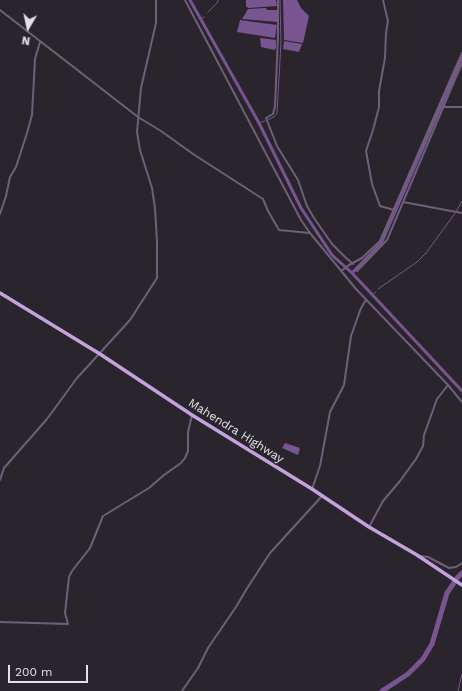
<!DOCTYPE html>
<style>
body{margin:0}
#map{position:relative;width:462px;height:691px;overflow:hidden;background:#2a252d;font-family:"Work Sans",sans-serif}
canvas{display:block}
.north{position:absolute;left:8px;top:8px;width:40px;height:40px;-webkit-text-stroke:3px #2a252d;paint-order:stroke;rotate:189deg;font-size:11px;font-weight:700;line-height:16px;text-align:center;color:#e4e1e6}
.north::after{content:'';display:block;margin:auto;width:14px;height:18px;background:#e4e1e6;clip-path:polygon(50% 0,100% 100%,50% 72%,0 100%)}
.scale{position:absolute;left:8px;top:665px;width:80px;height:18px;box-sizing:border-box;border:2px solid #e4e1e6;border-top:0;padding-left:5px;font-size:12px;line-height:14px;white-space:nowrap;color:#e4e1e6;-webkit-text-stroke:3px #2a252d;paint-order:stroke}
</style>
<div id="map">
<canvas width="462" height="691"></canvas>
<div class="north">N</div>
<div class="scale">200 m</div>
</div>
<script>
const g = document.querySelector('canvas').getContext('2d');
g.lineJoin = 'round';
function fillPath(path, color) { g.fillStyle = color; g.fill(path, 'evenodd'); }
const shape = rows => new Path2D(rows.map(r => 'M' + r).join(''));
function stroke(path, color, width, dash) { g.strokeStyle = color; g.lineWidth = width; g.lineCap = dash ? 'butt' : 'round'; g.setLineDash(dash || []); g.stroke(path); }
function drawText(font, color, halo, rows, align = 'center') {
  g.font = font + ' "Work Sans",sans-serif'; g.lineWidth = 3; g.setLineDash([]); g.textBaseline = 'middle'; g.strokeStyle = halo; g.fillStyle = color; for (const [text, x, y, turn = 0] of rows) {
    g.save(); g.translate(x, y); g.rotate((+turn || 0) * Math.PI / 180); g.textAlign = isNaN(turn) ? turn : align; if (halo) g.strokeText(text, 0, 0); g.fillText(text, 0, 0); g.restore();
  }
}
fillPath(shape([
 [246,0,276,0,277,6,248,8,246,6],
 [283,0,297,0,301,8,309,16,303,43,284,40],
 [266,8,267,10,277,10,277,22,242,19,248,9],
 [240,20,277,25,275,38,237,32],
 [260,38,276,40,276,48,274,50,261,47],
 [284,41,302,44,299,52,283,49],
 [285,443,300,448,298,455,282,448]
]), '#785591');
stroke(shape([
 [208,12,218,2,218,0],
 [200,19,204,17],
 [268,120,275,116,277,113,281,42,280,0],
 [259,123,265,121],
 [378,289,417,262,426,253,456,212,462,201],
 [372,295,376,292],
 [458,691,462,674]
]), '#785591', 1);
stroke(shape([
 [190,0,259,123,301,208,332,255,352,273,462,391],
 [352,273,381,243,384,237,462,58]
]), '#785591', 3);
stroke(shape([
 [382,691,408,674,423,659,432,644,447,593,458,577,462,573]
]), '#785591', 5);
stroke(shape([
 [185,0,301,220,310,233,356,289,448,385,462,402],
 [278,0,278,36,275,106,273,114,266,118,277,146,298,180,307,206,314,218,332,244,345,257,353,264],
 [383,0,388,21,386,33,385,58,379,91,379,107,373,130,366,151,372,184,380,206,394,210],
 [0,10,138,117,161,131,193,154,263,199,268,211,279,230,310,233],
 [443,107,462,107],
 [403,202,462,213],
 [0,214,6,196,10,177,16,167,27,133,32,115,35,59,40,42],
 [341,271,349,265,362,258,380,241,462,53],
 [357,271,387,240,462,63],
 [0,480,4,468,47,419,77,378,130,320,157,278,157,242,155,208,152,188,140,150,137,132,141,88,156,23,156,0],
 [312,489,320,466,330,412,344,385,351,336,361,308,366,300],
 [369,527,383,501,400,481,416,459,423,446,424,435,437,399,448,385],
 [420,556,428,557,449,568,456,567,462,563],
 [0,622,68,624,65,613,69,577,72,571,90,548,103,516,149,488,164,475,181,463,185,458,188,451,188,432,192,415],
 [182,691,198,668,208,648,236,607,246,590,270,553,322,496]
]), '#6e5f7a', 2);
stroke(shape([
 [0,293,100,354,192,415,312,489,369,527,417,555,462,585]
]), '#c4a2de', 3.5);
drawText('12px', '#e4e1e6', '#2a252d', [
 ["Mahendra Highway",236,431,32]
]);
</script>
